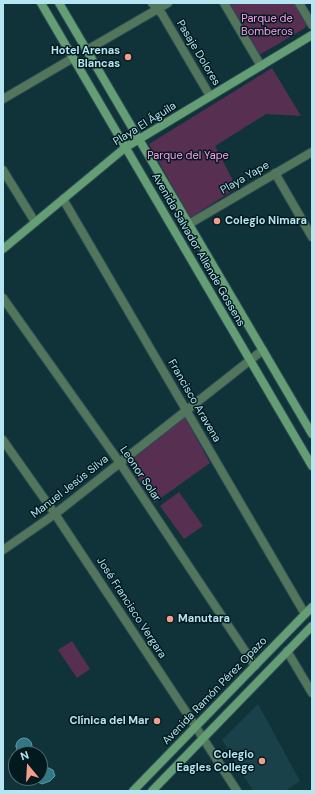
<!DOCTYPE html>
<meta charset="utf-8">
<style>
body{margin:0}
#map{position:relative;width:315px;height:794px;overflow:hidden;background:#10333a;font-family:"DM Sans",sans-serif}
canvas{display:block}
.frame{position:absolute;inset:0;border:4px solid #b5e5f0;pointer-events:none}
.north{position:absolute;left:8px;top:746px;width:40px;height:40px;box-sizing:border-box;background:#02191e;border:1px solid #4a6b72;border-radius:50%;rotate:342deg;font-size:11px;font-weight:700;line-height:16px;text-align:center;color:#b5e5f0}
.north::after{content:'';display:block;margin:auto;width:14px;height:18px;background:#f49d8b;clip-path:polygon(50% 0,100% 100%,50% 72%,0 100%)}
</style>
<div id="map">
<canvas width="315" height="794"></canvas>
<div class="frame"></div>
<div class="north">N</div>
</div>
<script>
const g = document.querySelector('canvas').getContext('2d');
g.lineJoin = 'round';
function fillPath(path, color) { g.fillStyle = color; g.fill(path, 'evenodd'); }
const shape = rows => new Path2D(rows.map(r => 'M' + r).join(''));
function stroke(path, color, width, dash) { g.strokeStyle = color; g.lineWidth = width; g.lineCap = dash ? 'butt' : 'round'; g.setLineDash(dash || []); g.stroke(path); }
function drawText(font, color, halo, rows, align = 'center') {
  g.font = font + ' "DM Sans",sans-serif'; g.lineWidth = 3; g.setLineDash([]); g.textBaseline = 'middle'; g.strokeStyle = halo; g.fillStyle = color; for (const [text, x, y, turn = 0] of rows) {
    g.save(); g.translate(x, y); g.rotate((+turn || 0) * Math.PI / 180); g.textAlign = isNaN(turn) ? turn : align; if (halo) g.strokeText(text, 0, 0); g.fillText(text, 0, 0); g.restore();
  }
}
fillPath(shape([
 [258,704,300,781,285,791,253,791,222,740]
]), '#194149');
fillPath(shape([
 [229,3,295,3,307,24,305,28,261,54,257,53],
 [272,68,301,116,266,114,215,146,237,188,190,218,149,144],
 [185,417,210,463,154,503,128,463],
 [179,492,203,526,184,539,160,506],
 [72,641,90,669,77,678,58,650]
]), '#572f51');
const water = shape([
 '16 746a8 8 0 1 1 16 0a8 8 0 1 1-16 0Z',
 [35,753,41,754,42,758,42,765,53,770,55,776,50,781,42,784,36,781,35,778,40,778,40,754,31,754,35,753]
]);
fillPath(water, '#317886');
stroke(water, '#5999a6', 1);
const street = shape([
 [152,3,162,14,210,96],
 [224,3,261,66],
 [299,3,312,25],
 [87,50,168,3],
 [3,99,73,58],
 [3,170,35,222],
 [275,173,312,237],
 [63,199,305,614],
 [189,224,312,152],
 [3,298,120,463,255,666],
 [3,440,55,514,190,718,237,791],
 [3,550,55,514,263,350],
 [287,651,312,693]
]);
const secondary = shape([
 [41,3,312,466],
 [59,3,312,434],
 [3,249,126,147,312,35],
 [133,791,312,607],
 [152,791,312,626]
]);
stroke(street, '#2a4f57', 10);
stroke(secondary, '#2a4f57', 10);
stroke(street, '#52755c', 8);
stroke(secondary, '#659d75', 8);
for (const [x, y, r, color] of [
 [128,57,4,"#f49d8b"],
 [217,221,4,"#f49d8b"],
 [170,619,4,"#f49d8b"],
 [157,721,4,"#f49d8b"],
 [262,761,4,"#f49d8b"]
]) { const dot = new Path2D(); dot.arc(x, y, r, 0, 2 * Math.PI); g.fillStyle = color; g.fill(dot); stroke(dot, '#02191e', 1.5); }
drawText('11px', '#ff9eef', '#02191e', [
 ["Parque de",267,19],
 ["Bomberos",267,32],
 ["Parque del Yape",188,156]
]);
drawText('bold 11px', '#b5e5f0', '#02191e', [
 ["Hotel Arenas",120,51],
 ["Blancas",120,64],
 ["Colegio Nimara",225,221,"left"],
 ["Manutara",178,619,"left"],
 ["Clínica del Mar",149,721],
 ["Colegio",254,755],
 ["Eagles College",254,768]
], 'right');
drawText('11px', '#b5e5f0', '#02191e', [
 ["Pasaje Dolores",198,53,59],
 ["Playa El Águila",145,124,-32],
 ["Playa Yape",245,178,-30],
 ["Avenida Salvador Allende Gossens",198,250,60],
 ["Francisco Aravena",194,401,60],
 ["Leonor Solar",140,474,56],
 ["Manuel Jesús Silva",70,487,-38],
 ["José Francisco Vergara",131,608,57],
 ["Avenida Ramón Pérez Opazo",215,691,-46]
]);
</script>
